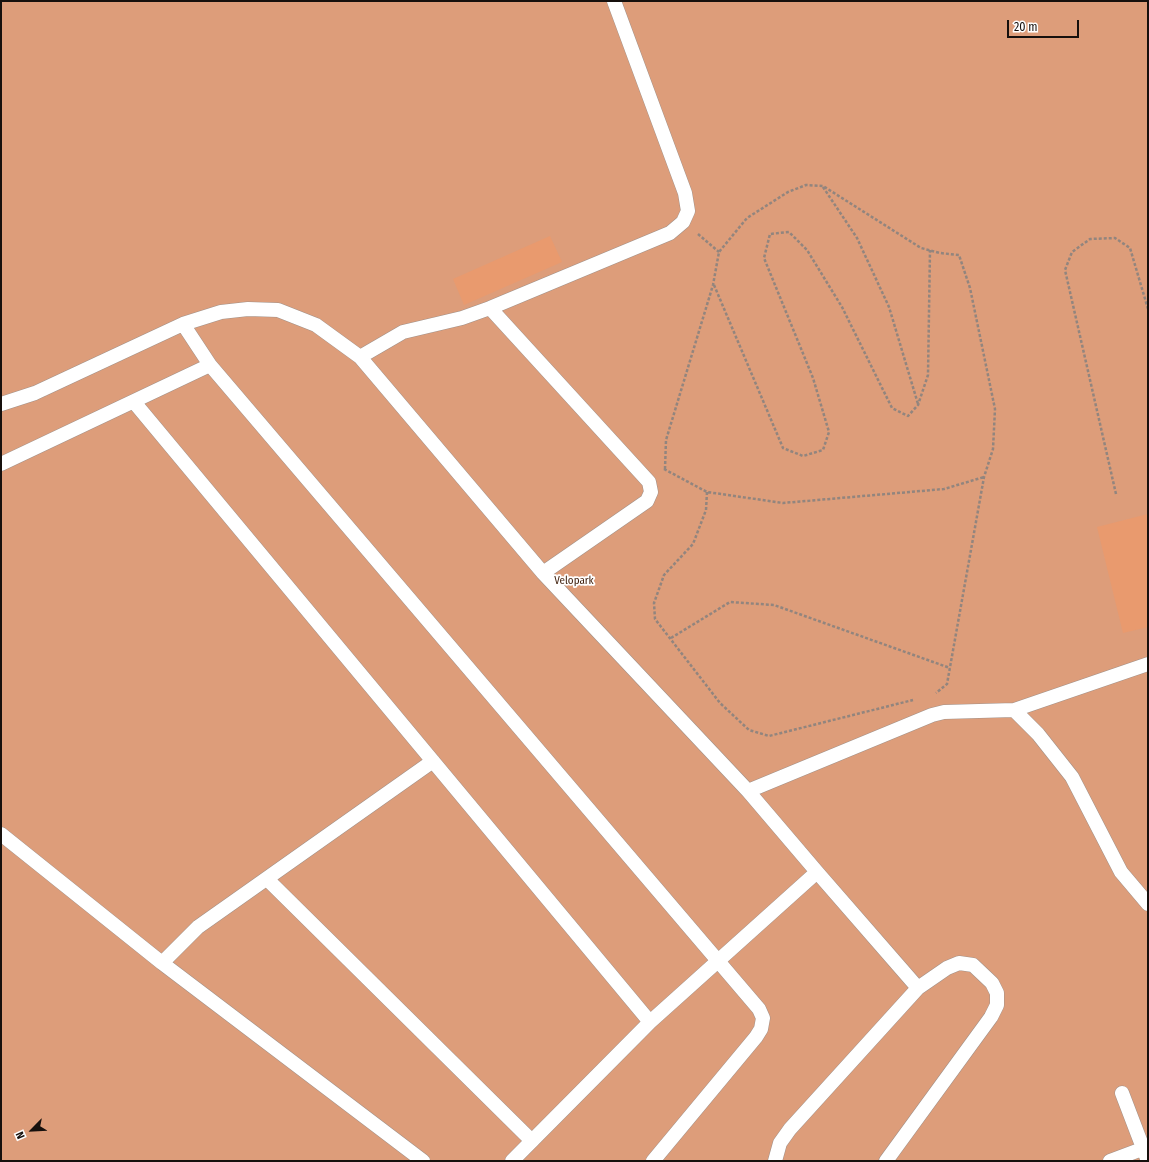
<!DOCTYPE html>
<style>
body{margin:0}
#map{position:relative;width:1149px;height:1162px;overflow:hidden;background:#eedcd2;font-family:"Fira Sans Condensed",sans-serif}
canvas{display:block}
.frame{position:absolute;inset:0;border:2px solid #16100d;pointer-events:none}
.north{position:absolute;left:12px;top:1110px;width:40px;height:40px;-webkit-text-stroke:3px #fff;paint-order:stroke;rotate:246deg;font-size:11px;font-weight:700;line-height:16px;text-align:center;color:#16100d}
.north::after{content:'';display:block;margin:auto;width:14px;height:18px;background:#16100d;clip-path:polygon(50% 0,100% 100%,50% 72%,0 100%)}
.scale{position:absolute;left:1007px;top:20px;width:72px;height:18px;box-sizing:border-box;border:2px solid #16100d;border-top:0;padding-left:5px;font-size:12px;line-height:14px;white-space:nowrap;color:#16100d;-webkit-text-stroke:3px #fff;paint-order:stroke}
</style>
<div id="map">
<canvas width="1149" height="1162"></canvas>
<div class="frame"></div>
<div class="north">N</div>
<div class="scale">20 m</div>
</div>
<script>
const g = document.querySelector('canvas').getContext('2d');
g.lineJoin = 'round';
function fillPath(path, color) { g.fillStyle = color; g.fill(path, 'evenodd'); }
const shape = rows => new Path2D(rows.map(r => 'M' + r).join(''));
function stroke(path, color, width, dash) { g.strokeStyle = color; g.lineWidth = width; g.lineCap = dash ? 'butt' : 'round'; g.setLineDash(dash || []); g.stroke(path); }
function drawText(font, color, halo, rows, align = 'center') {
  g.font = font + ' "Fira Sans Condensed",sans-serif'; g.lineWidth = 3.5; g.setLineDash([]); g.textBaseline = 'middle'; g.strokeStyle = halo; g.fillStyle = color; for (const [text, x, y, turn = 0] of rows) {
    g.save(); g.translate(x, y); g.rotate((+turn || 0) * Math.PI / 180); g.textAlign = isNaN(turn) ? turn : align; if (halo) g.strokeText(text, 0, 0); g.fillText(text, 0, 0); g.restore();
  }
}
fillPath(shape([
 [1,1,1148,1,1148,1161,1,1161]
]), '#dd9d7a');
fillPath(shape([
 [550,236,562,262,464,305,453,279],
 [1148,514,1148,627,1123,633,1097,527]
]), '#e99a6e');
const lane = shape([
 [490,308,649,482,651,492,647,501,543,573],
 [183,324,210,365,759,1009,763,1018,761,1029,756,1037,653,1161],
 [360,357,403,332,462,318,490,308,670,233,683,222,688,211,685,193,614,1],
 [134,402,650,1022],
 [1,404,35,393,183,324,221,312,248,309,278,310,316,325,360,357,543,573,748,791,817,872,918,988],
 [1,464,210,365],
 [1014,710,1038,734,1072,777,1121,872,1148,904],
 [748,791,932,715,944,712,1014,710,1148,664],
 [1,834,162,963,423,1161],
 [267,879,532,1141],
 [162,963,198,927,433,761],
 [1122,1093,1148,1161],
 [512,1161,650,1022,817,872],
 [775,1161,780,1143,790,1129,918,988,947,968,959,963,973,965,992,983,997,993,997,1005,991,1017,886,1161],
 [1110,1161,1142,1149]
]);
stroke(lane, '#a29188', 15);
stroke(shape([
 [823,187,857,238,889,307,918,404],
 [698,234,719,252],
 [714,285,783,448,803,456,823,450,829,432,813,378,764,258,770,234,789,232,807,250,842,307,892,408,908,416,918,405,928,375,930,250],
 [664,469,707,492,783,503,944,489,984,477],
 [665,469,666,440,713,285,719,252,747,218,788,192,806,185,823,186,921,248,940,253,959,255,970,288,995,409,993,449,984,477,947,684,936,693],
 [707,492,706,510,693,544,664,575,654,603,655,619,720,703,749,730,769,736,913,700],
 [1116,494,1065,270,1072,252,1090,239,1115,238,1130,248,1148,309],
 [671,638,730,602,774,605,950,668]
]), '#92857e', 2.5, [3, 2]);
stroke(lane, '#fff', 14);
drawText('11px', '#422310', '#fff', [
 ["Velopark",574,581]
]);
</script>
